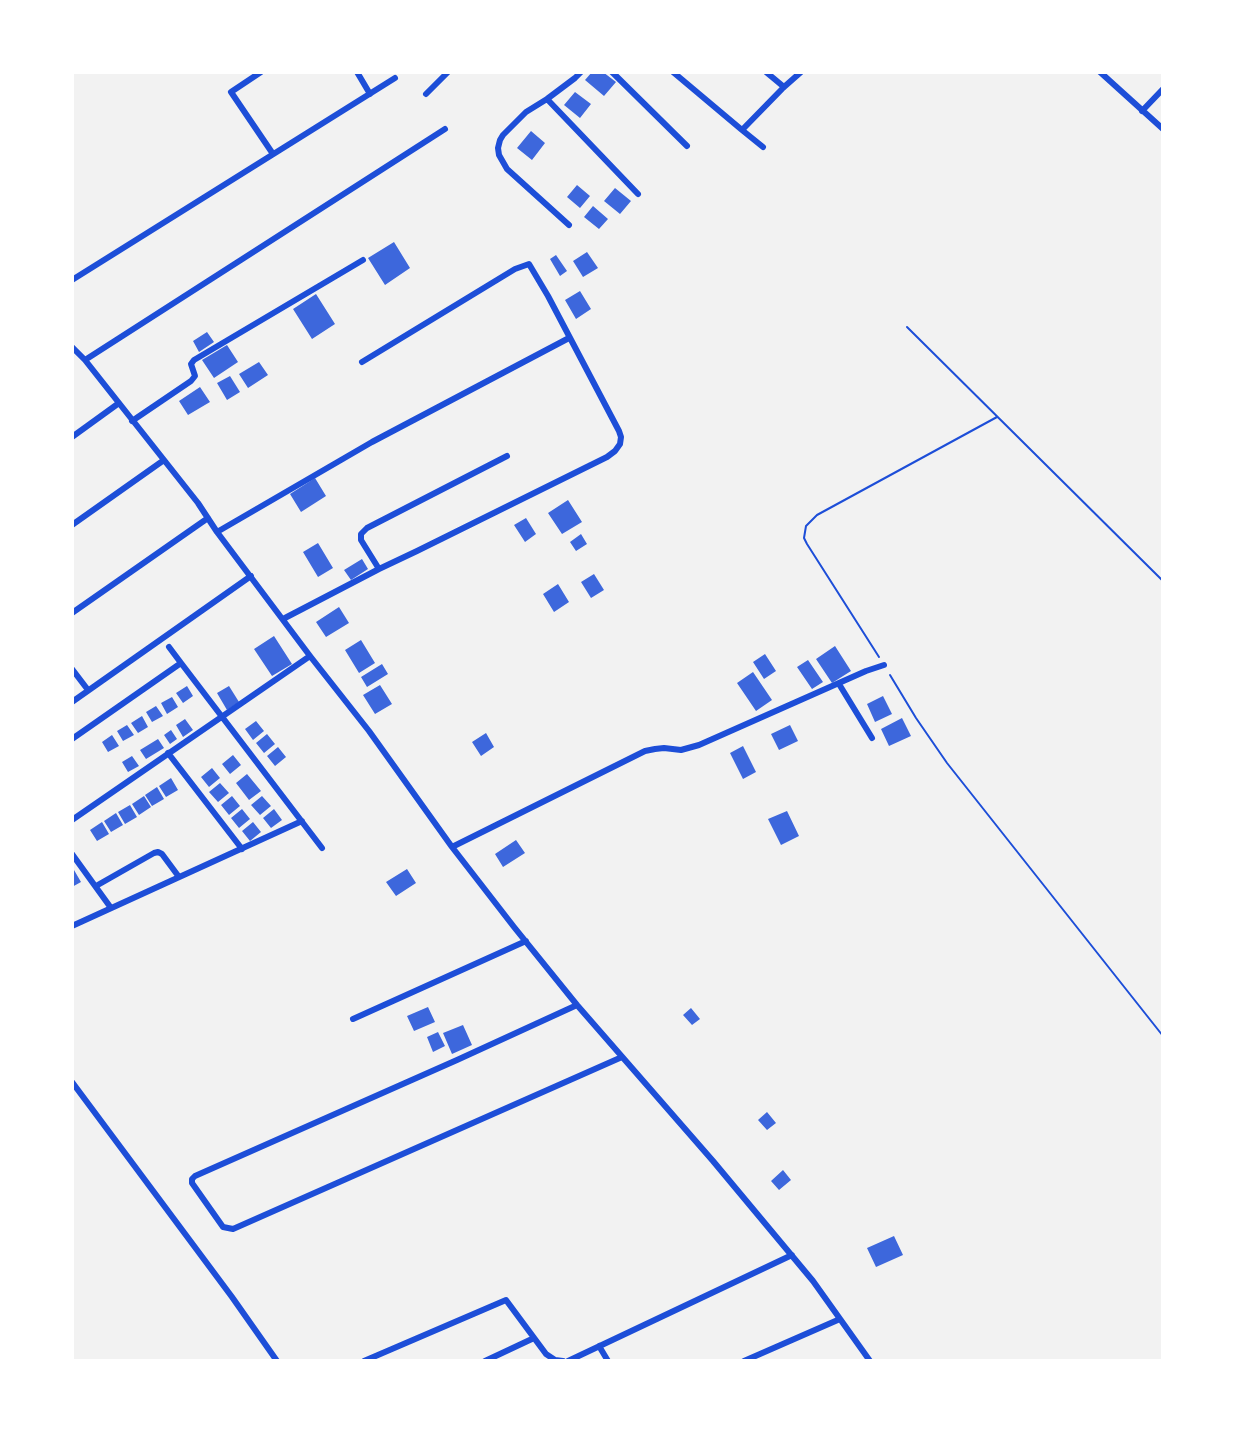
<!DOCTYPE html>
<style>
body{margin:0}
#map{position:relative;width:1235px;height:1433px;overflow:hidden;background:#f2f2f2;font-family:Barlow,sans-serif}
canvas{display:block}
.frame{position:absolute;inset:0;border:74px solid #fff;pointer-events:none}
</style>
<div id="map">
<canvas width="1235" height="1433"></canvas>
<div class="frame"></div>
</div>
<script>
const g = document.querySelector('canvas').getContext('2d');
g.lineJoin = 'round';
function fillPath(path, color) { g.fillStyle = color; g.fill(path, 'evenodd'); }
const shape = rows => new Path2D(rows.map(r => 'M' + r).join(''));
function stroke(path, color, width, dash) { g.strokeStyle = color; g.lineWidth = width; g.lineCap = dash ? 'butt' : 'round'; g.setLineDash(dash || []); g.stroke(path); }
fillPath(shape([
 [592,72,603,72,616,82,604,96,585,80],
 [575,92,591,104,580,118,564,105],
 [531,131,545,143,532,160,517,148],
 [577,185,590,196,580,208,567,197],
 [615,188,631,201,620,214,604,201],
 [593,206,608,219,599,229,584,217],
 [394,242,410,268,385,285,368,258],
 [587,252,598,268,583,277,573,261],
 [556,255,567,271,560,276,550,259],
 [580,291,591,309,576,319,565,300],
 [316,294,335,324,312,339,293,309],
 [207,332,214,342,199,352,193,341],
 [227,345,238,362,214,378,202,360],
 [259,362,268,375,248,388,239,374],
 [230,376,240,392,227,400,217,383],
 [200,387,210,402,188,415,179,401],
 [315,478,326,496,301,512,290,494],
 [568,500,582,522,562,534,548,513],
 [526,518,536,534,525,542,514,525],
 [581,534,587,544,576,551,570,542],
 [318,543,333,568,318,577,303,552],
 [362,559,368,569,351,580,344,570],
 [594,574,604,590,591,598,581,582],
 [558,584,569,602,554,612,543,594],
 [339,607,349,623,326,637,316,622],
 [274,636,292,664,272,676,254,649],
 [361,640,375,663,359,673,345,650],
 [835,646,851,671,832,683,816,659],
 [765,654,776,671,764,679,753,662],
 [808,660,823,682,812,689,797,667],
 [382,664,388,674,367,687,361,677],
 [753,672,772,700,756,711,737,683],
 [380,685,392,704,375,714,363,695],
 [187,686,193,696,183,703,176,693],
 [229,686,239,702,227,710,217,693],
 [883,696,892,714,875,722,867,704],
 [172,697,178,707,167,714,161,703],
 [156,706,163,716,152,722,146,712],
 [142,716,148,727,138,733,131,723],
 [902,718,911,736,889,746,881,729],
 [185,719,193,730,183,737,176,725],
 [256,721,264,731,253,740,245,729],
 [127,725,134,735,123,741,117,731],
 [790,725,798,741,779,750,771,734],
 [171,730,177,739,170,744,164,735],
 [486,733,494,747,481,756,472,742],
 [267,734,275,744,264,753,256,743],
 [112,735,119,746,108,752,102,742],
 [158,739,164,748,146,759,140,750],
 [743,746,756,772,743,779,730,753],
 [278,747,286,757,275,766,267,756],
 [233,755,241,765,230,774,222,764],
 [132,756,139,766,128,772,122,762],
 [212,768,220,778,209,787,201,777],
 [247,774,261,791,249,800,236,783],
 [171,778,178,790,166,797,159,786],
 [220,783,229,793,218,802,209,792],
 [157,787,164,799,152,806,145,795],
 [144,796,151,807,139,815,132,804],
 [232,796,240,806,229,815,221,805],
 [262,796,271,806,260,815,251,805],
 [130,805,137,817,125,824,118,812],
 [242,809,250,819,239,828,231,818],
 [274,809,282,820,271,828,263,818],
 [787,811,799,836,781,845,768,819],
 [116,813,123,825,111,832,104,821],
 [102,822,109,834,97,841,90,830],
 [253,822,261,832,250,841,242,831],
 [516,840,525,853,503,867,495,854],
 [407,869,416,883,396,896,386,882],
 [74,870,81,882,72,887,72,871],
 [428,1007,435,1022,414,1031,407,1016],
 [691,1008,700,1019,692,1025,683,1015],
 [463,1025,472,1045,452,1054,443,1033],
 [438,1032,445,1046,433,1052,427,1037],
 [767,1112,776,1123,767,1130,758,1120],
 [783,1170,791,1180,779,1190,771,1181],
 [894,1236,903,1255,876,1267,867,1248]
]), '#3d67dc');
stroke(shape([
 [907,327,1163,581],
 [879,657,807,544,804,538,806,526,817,515,997,417],
 [890,675,916,718,947,763,1163,1036]
]), '#1d4ed8', 2);
stroke(shape([
 [261,72,231,92,273,154],
 [357,72,370,94],
 [612,72,687,146],
 [673,72,742,130,784,87,801,72],
 [766,72,784,87],
 [1100,72,1163,129],
 [426,94,448,72],
 [547,99,638,194],
 [1142,111,1163,89],
 [742,130,763,147],
 [569,225,507,169,499,155,498,148,500,140,503,135,526,112,547,99,575,78,581,72],
 [72,280,395,78],
 [72,347,85,360,198,503,217,532,310,656,369,731,452,847,514,927,577,1005,713,1161,813,1281,870,1361],
 [85,360,445,129],
 [132,421,191,381,195,376,191,364,194,360,363,260],
 [72,437,119,403],
 [72,525,164,460],
 [217,532,372,442,569,338],
 [379,569,361,540,361,534,367,528,507,456],
 [72,613,208,518],
 [283,619,379,569,417,551,607,457,615,451,620,444,621,437,619,431,548,296,529,264,515,269,362,362],
 [169,647,181,663],
 [72,669,88,690],
 [839,684,872,738],
 [72,702,251,576],
 [72,739,181,663,322,848],
 [168,753,242,849],
 [72,820,310,656],
 [452,847,645,751,655,749,664,748,681,750,699,745,866,671,884,665],
 [72,854,111,908],
 [96,886,154,853,158,852,162,854,179,877],
 [72,926,302,821],
 [577,1005,457,1060,195,1176,192,1179,192,1183,223,1227,233,1229,622,1057],
 [353,1019,526,941],
 [72,1082,232,1297,277,1361],
 [599,1346,608,1361],
 [364,1361,506,1300,546,1354,555,1360,563,1361],
 [485,1361,534,1338],
 [568,1361,792,1255],
 [744,1361,840,1319]
]), '#1d4ed8', 6);
</script>
